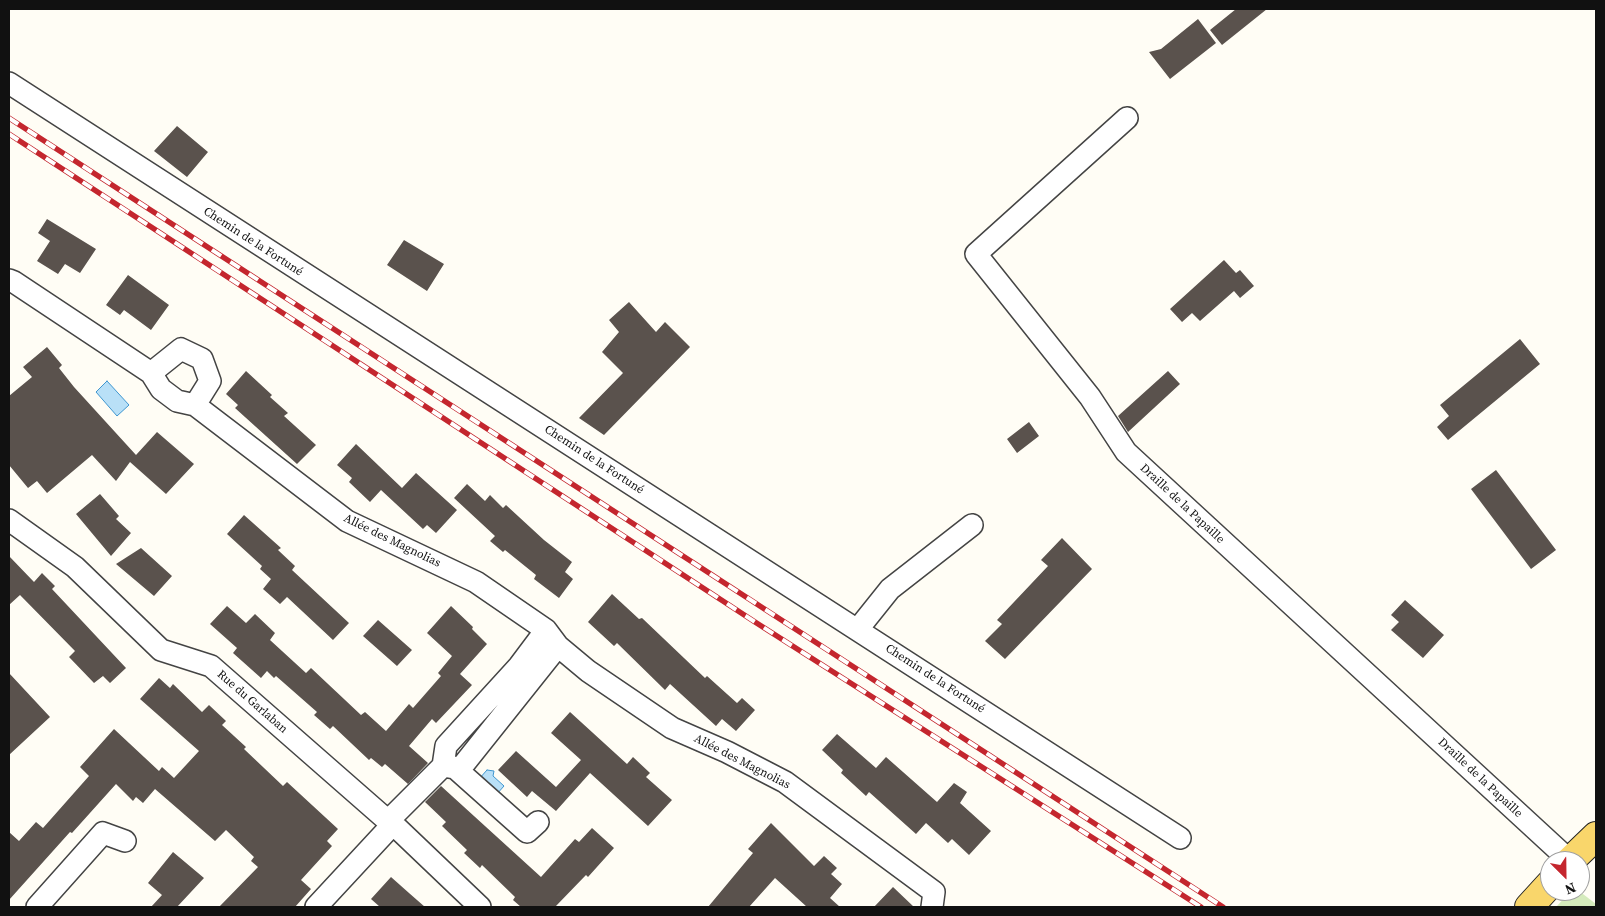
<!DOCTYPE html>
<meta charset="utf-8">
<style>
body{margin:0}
#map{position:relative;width:1605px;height:916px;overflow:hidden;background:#fffdf5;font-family:"Source Serif 4",serif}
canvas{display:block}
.frame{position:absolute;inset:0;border:10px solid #111;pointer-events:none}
.north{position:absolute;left:1540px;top:851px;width:50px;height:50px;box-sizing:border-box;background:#fff;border:1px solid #a0a0a0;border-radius:50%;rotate:157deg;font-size:14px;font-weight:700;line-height:20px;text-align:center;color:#111}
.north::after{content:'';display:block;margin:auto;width:18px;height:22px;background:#c4262e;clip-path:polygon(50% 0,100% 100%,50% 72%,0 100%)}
</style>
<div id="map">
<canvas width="1605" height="916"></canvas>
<div class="frame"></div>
<div class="north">N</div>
</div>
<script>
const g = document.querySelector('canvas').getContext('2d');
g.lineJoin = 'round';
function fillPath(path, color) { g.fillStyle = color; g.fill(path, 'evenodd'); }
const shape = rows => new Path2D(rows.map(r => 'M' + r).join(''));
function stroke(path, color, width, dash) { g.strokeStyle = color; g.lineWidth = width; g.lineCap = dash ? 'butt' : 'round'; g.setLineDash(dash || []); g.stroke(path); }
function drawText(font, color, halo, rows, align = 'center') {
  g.font = font + ' "Source Serif 4",serif'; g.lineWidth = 5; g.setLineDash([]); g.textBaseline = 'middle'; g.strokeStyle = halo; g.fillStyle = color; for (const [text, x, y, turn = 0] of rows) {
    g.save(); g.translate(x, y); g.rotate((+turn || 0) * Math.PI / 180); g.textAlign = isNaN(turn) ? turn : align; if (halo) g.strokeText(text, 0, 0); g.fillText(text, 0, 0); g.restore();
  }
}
fillPath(shape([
 [1571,891,1579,891,1596,904,1596,907,1556,907]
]), '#d5ebbd');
const water = shape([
 [107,381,129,405,117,416,96,392,107,381],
 [487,770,494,771,493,776,504,786,496,795,479,779,487,770]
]);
fillPath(water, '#b9e0f7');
stroke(water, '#3f96cf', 1);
fillPath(shape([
 [1236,9,1267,9,1222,45,1210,30],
 [1198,19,1216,43,1170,79,1149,52,1161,49],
 [177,126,208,152,187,177,154,151],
 [47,219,96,249,80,273,65,264,58,274,37,261,50,241,38,233],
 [404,240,444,264,427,291,387,265],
 [1224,260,1236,273,1240,270,1254,286,1240,298,1234,291,1200,321,1192,313,1182,322,1170,309],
 [128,275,169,305,151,330,124,310,120,315,106,305],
 [629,302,656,332,665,322,690,347,604,435,579,418,623,373,602,352,619,332,609,320],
 [1520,339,1540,364,1448,440,1437,427,1449,416,1440,405],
 [47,347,62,365,59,368,74,387,136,455,157,432,194,464,166,494,130,462,116,481,92,455,47,493,37,481,28,488,9,465,9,396,32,377,23,367],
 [246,371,272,395,270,397,288,413,284,416,316,445,297,464,235,408,238,405,226,394],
 [1168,371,1180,384,1128,432,1118,416],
 [1029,422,1039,436,1017,453,1007,439],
 [356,444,402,488,416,473,457,510,436,533,427,525,423,529,381,490,370,502,349,482,352,478,337,465],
 [1496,470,1556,550,1531,569,1471,489],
 [467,484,485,501,490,495,503,508,506,505,544,540,572,562,565,572,573,579,559,598,534,579,536,575,505,550,503,552,490,541,495,536,454,498],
 [100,494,119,516,116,519,131,533,111,556,76,514],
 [244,515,281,548,278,550,295,566,292,570,349,623,333,640,287,597,280,604,263,589,271,579,260,569,262,566,227,534],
 [1062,538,1092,569,1005,659,985,641,1002,624,997,620,1048,566,1041,560],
 [141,548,172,576,154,596,116,564],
 [9,556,34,582,42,573,55,586,52,589,126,668,110,683,103,676,94,683,69,657,75,651,20,595,9,605],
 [612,594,639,619,642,618,705,678,707,676,737,703,742,698,755,710,736,731,722,719,716,726,670,684,665,690,617,643,614,646,588,622],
 [1405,600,1444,635,1423,658,1391,630,1399,622,1391,615],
 [227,606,246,623,255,614,275,633,270,640,306,673,311,668,361,715,365,712,386,731,409,704,413,708,441,676,438,673,452,656,427,633,451,606,473,627,472,629,487,644,460,674,472,685,436,723,432,719,409,746,428,763,408,784,385,764,382,767,371,758,369,760,333,726,330,729,314,715,317,712,276,676,274,678,267,671,261,678,233,653,237,648,210,624],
 [378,620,412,650,397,666,363,636],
 [9,673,50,717,9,755],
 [159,678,170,688,173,684,202,712,209,705,226,721,222,725,246,747,244,749,283,786,287,782,338,829,327,841,332,846,301,880,311,889,295,907,219,907,258,867,251,861,254,857,226,830,215,841,155,789,143,803,136,797,133,801,116,784,72,833,70,832,9,900,9,832,19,841,36,822,43,828,89,776,80,767,114,729,159,771,162,767,174,778,199,751,140,699],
 [570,712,627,764,633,757,650,773,646,777,672,800,648,826,590,773,556,811,532,791,527,797,498,770,516,751,556,787,581,760,551,733],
 [837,734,876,768,886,757,937,802,954,783,967,792,960,803,991,831,969,855,952,839,948,843,926,823,916,834,869,792,866,796,841,773,843,770,822,750],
 [441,786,541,877,575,839,579,842,592,828,614,848,588,877,586,875,555,907,521,907,513,900,515,897,482,865,480,868,464,853,467,850,442,826,446,822,425,802],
 [771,823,814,866,824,856,837,868,831,874,842,884,830,898,840,907,807,907,775,878,749,907,708,907,753,853,748,849],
 [173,852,204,878,177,907,151,907,162,895,148,883],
 [391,877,409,893,425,907,380,907,371,899],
 [893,887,914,907,874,907]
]), '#5a524d');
const minor = shape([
 [9,83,1180,838],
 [1127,118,976,254,1090,397,1126,452,1570,861],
 [9,280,14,282,151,373],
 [195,405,210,381,202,359,181,349,151,373,161,389,177,401,195,405,347,521,476,582,546,630,558,646,588,671,672,728,727,752,785,782,934,892,932,907],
 [9,520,75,567,161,650,211,666,388,821,393,824,480,907],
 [858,629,890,589,972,525],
 [443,766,460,769,558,646],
 [454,767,527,832,538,822],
 [388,821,443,766,446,746,519,666,546,630],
 [37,907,103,833,125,841],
 [316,907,393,824]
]);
const major = shape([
 [1570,861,1596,836],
 [1529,907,1550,884]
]);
stroke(minor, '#444', 24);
stroke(major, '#222', 30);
stroke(minor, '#fff', 21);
stroke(major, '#f9d66b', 28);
const rail = shape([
 [9,118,1223,907],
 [9,134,755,622,1201,907]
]);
stroke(rail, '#c4262e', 5.5);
stroke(rail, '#fff', 4, [11]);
drawText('12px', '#111', '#fff', [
 ["Chemin de la Fortuné",253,242,33],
 ["Chemin de la Fortuné",594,460,33],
 ["Draille de la Papaille",1182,504,43],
 ["Allée des Magnolias",392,541,26],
 ["Chemin de la Fortuné",935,679,33],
 ["Rue du Garlaban",252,702,41],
 ["Allée des Magnolias",742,762,27],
 ["Draille de la Papaille",1480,778,43]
]);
</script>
